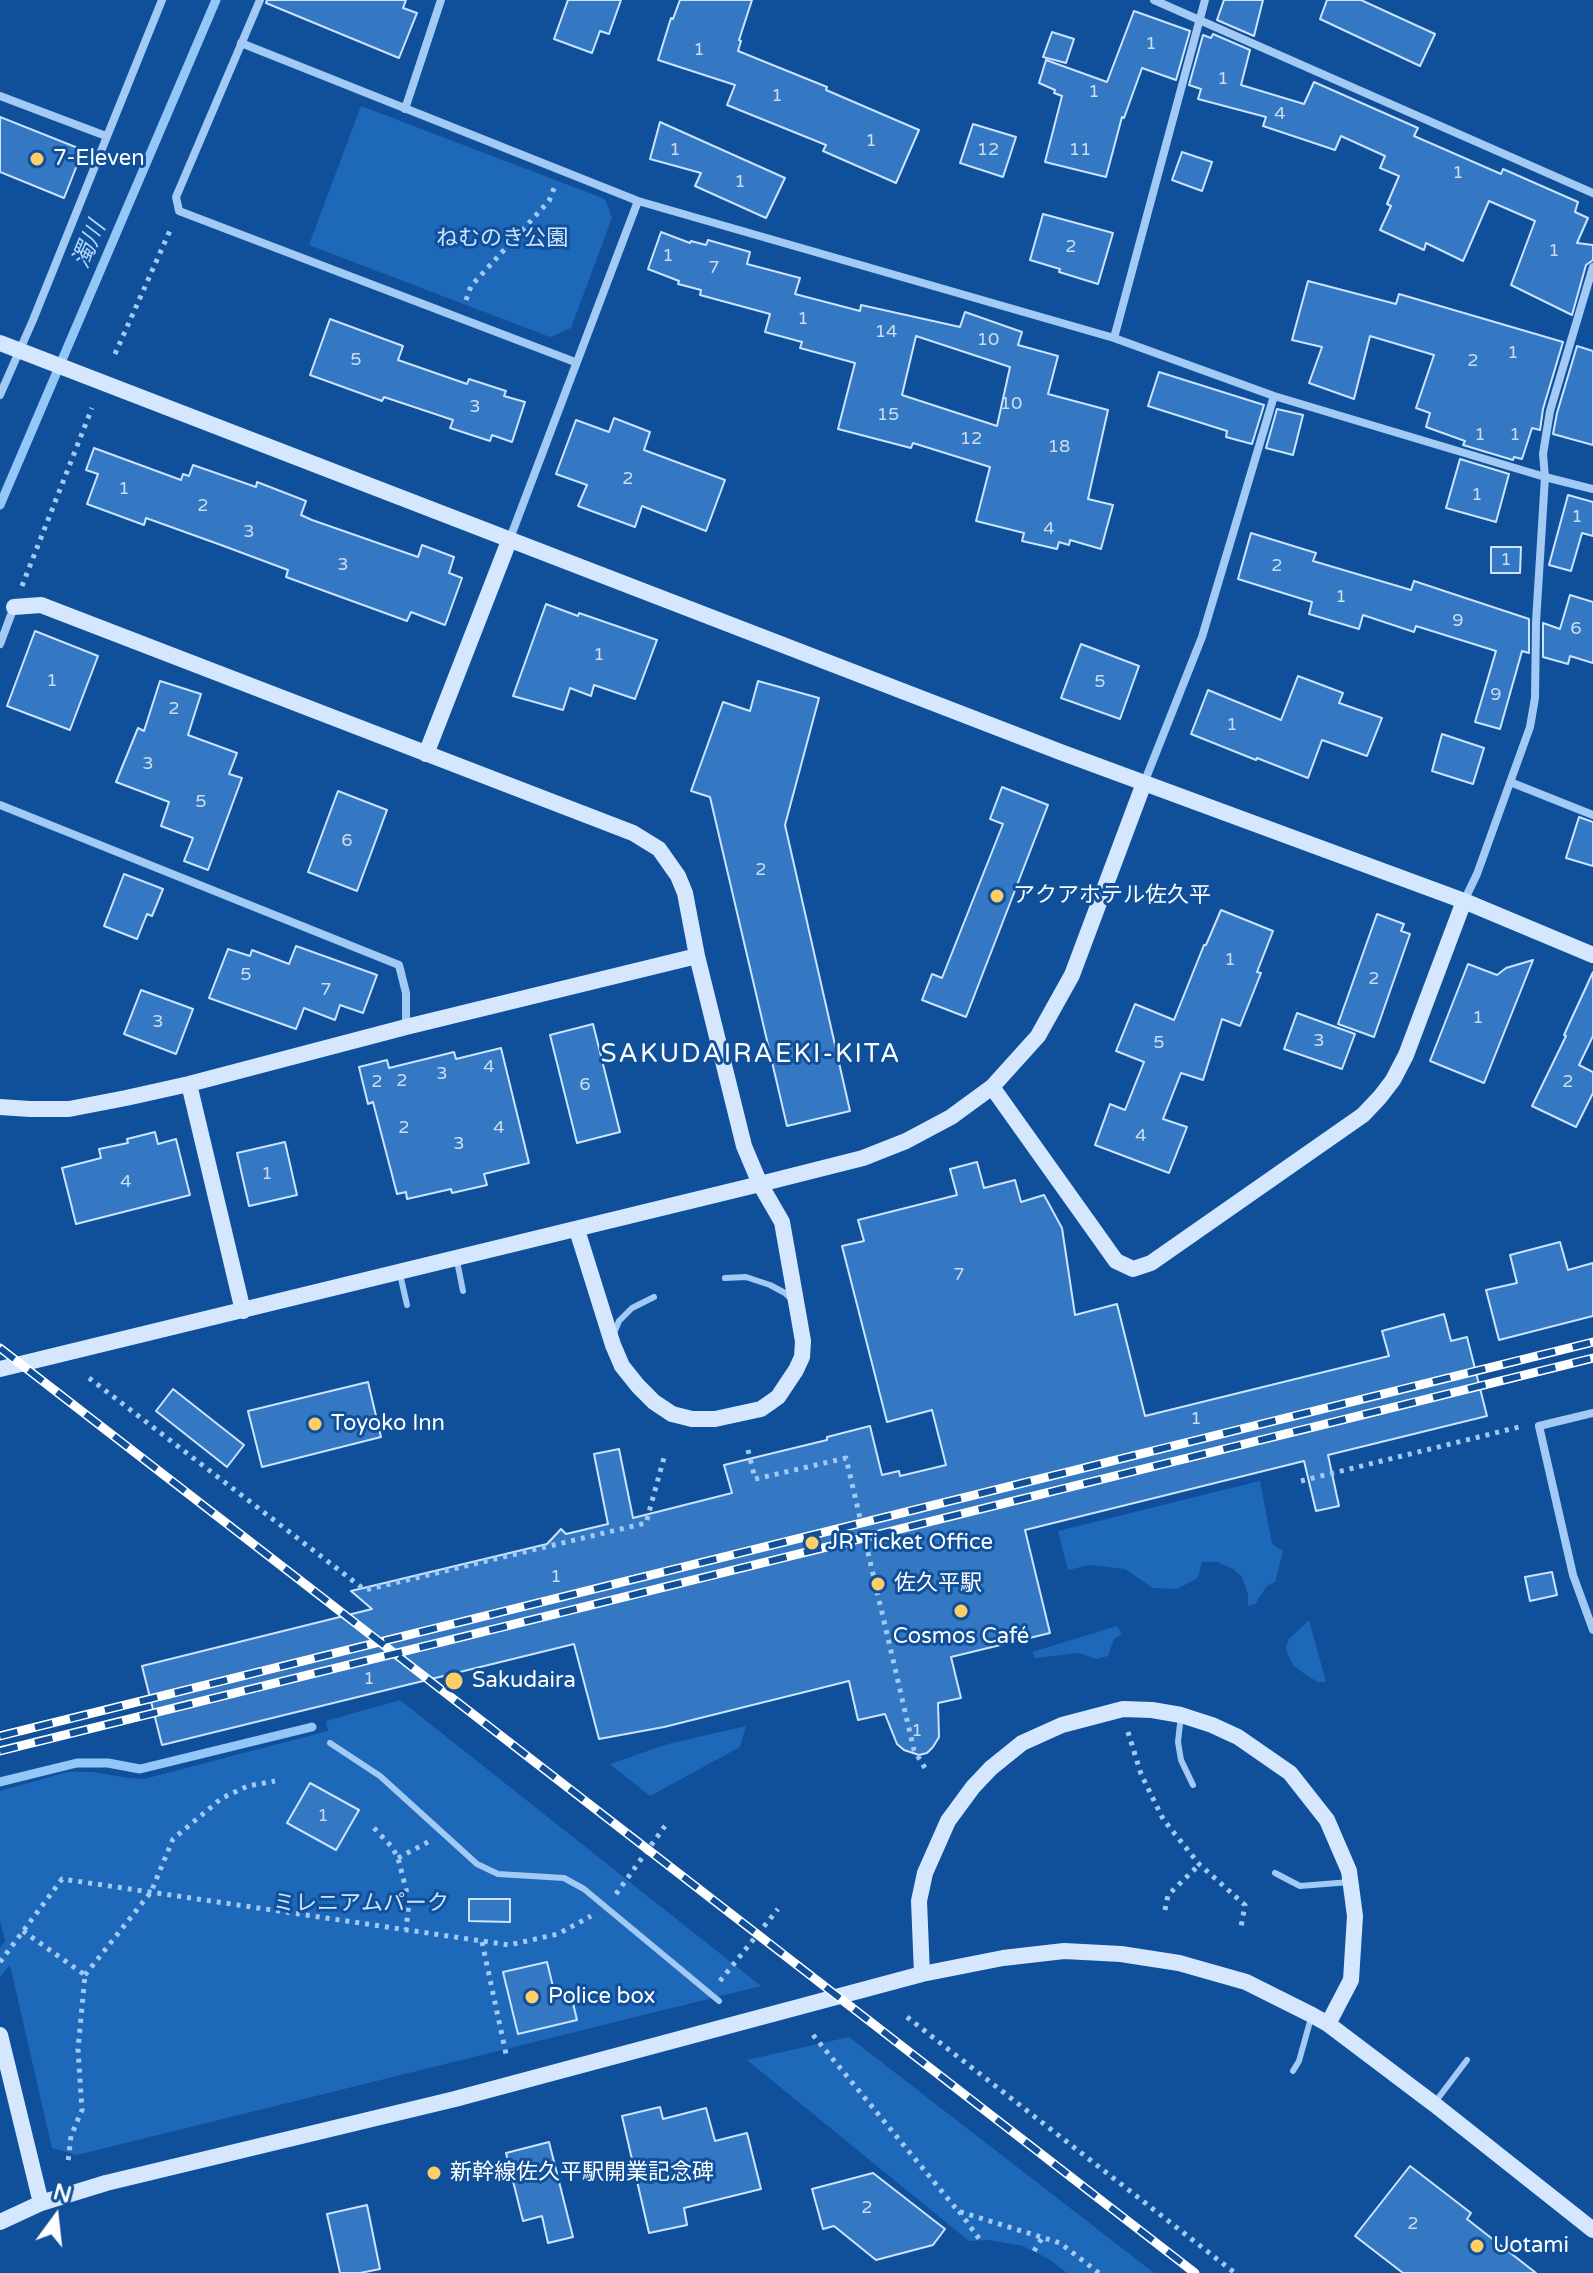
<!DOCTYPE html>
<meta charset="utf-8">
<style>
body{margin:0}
#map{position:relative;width:1593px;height:2273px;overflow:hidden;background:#10509b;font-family:"Varela Round",sans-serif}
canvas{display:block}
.north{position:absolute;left:16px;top:2177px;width:80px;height:80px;-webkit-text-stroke:6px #10509b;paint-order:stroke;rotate:15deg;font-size:22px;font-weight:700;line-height:32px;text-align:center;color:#fff}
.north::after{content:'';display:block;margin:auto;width:28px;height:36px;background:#fff;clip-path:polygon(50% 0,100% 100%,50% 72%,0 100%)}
</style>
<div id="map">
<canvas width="1593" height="2273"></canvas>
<div class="north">N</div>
</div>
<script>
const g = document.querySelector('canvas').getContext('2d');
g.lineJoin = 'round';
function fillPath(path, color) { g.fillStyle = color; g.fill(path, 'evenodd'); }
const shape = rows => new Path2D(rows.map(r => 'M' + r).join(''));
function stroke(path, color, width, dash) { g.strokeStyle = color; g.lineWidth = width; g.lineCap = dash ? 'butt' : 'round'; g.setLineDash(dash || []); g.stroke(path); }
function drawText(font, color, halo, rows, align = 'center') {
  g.font = font + ' "Varela Round","Noto Sans JP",sans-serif'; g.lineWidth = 6; g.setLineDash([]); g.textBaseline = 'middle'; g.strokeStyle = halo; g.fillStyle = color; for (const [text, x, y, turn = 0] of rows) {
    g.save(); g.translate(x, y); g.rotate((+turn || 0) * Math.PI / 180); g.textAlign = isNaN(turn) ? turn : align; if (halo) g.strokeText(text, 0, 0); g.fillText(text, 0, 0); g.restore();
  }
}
fillPath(shape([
 [361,106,605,199,612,218,571,328,550,337,309,245],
 [1260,1481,1272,1544,1283,1551,1275,1582,1267,1586,1255,1604,1248,1606,1248,1594,1242,1577,1233,1569,1217,1562,1202,1562,1199,1574,1196,1579,1177,1589,1153,1588,1125,1569,1089,1565,1068,1570,1058,1531],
 [1309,1620,1326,1682,1318,1682,1306,1675,1293,1665,1288,1655,1286,1647,1289,1639],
 [1117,1626,1122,1634,1114,1639,1108,1656,1096,1659,1079,1653,1035,1658,1032,1652],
 [400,1700,761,1986,77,2155,52,2148,10,1965,0,1977,0,1948,5,1941,0,1920,0,1791,68,1772,92,1772,129,1778,144,1779,328,1731,326,1721],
 [746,1726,740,1747,650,1796,610,1764,668,1744],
 [849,2037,1154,2273,1067,2273,1049,2259,1023,2246,989,2240,969,2241,747,2060]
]), '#1e68b9');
stroke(shape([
 [0,505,216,0],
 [0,1782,77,1763,108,1763,140,1769,312,1727]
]), '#95c6f8', 9);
const building = shape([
 [267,0,406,0,403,8,417,13,399,58,266,3,267,0],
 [568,0,621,0,609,34,600,31,592,53,554,39,568,0],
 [680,0,752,0,739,40,741,41,738,51,827,87,826,90,919,130,896,183,823,151,826,145,727,105,735,85,658,60,671,18,673,19,680,0],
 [1224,0,1263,0,1254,36,1217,20,1224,0],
 [1327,0,1361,0,1435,34,1420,66,1320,19,1327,0],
 [1134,11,1190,31,1176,80,1142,68,1124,118,1122,117,1106,177,1045,162,1062,96,1054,93,1055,90,1039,83,1046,60,1107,82,1134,11],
 [1052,32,1074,39,1066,63,1043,57,1052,32],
 [1213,34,1250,50,1241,85,1304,104,1314,82,1418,128,1414,136,1501,174,1503,169,1578,202,1575,212,1588,218,1577,243,1593,245,1593,260,1586,265,1572,315,1511,285,1535,221,1489,201,1463,261,1426,243,1424,250,1380,230,1391,206,1387,204,1399,176,1380,168,1385,156,1341,136,1335,150,1263,126,1266,117,1198,99,1201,89,1189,85,1203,35,1211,38,1213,34],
 [0,117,83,150,64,198,0,172,0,117],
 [660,122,785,178,766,218,695,186,701,173,650,159,660,122],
 [973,124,1016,137,1003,177,960,163,973,124],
 [1182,152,1212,162,1202,191,1172,180,1182,152],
 [1043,214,1113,233,1098,284,1059,272,1060,269,1030,260,1043,214],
 [661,232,690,243,691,241,706,245,708,240,750,252,747,264,800,278,795,294,860,311,861,305,960,327,965,312,1022,332,1018,345,1058,356,1048,394,1108,410,1088,499,1113,505,1101,549,1070,540,1069,545,1059,542,1057,549,1022,541,1024,533,976,521,990,467,913,443,911,448,838,429,855,363,800,348,802,342,765,332,770,314,700,295,701,290,678,284,679,281,648,269,661,232],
 [916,336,1010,367,997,426,902,395,916,336],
 [1308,281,1396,304,1399,294,1563,342,1543,409,1540,430,1532,428,1522,459,1514,457,1513,460,1463,445,1465,441,1426,427,1430,413,1416,408,1434,355,1370,336,1354,399,1309,383,1322,347,1292,340,1308,281],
 [330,319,403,346,398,360,467,384,469,379,506,391,504,396,525,402,512,442,492,435,490,441,450,428,453,420,384,397,382,401,310,375,330,319],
 [1577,346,1593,351,1593,445,1553,434,1557,413,1577,346],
 [1159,372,1264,405,1252,444,1226,437,1227,431,1148,406,1159,372],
 [1277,409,1303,415,1293,455,1266,448,1277,409],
 [614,418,650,432,644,450,725,480,706,531,642,506,635,527,578,506,587,485,556,474,576,420,609,432,614,418],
 [94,448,181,480,183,474,189,476,193,465,256,487,257,482,306,501,301,515,312,520,418,557,422,545,454,557,449,573,462,578,445,625,411,612,407,621,286,577,288,570,221,545,146,518,144,525,87,504,98,474,86,470,94,448],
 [1460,459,1509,474,1496,522,1446,508,1460,459],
 [1568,495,1593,502,1593,536,1582,533,1571,571,1549,565,1568,495],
 [1251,533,1316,553,1313,561,1411,590,1414,581,1529,619,1529,653,1522,651,1500,729,1475,722,1496,651,1416,626,1414,632,1363,615,1359,629,1309,614,1312,602,1238,579,1251,533],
 [1491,547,1521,547,1520,573,1491,573,1491,547],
 [1570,595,1593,602,1593,663,1570,656,1568,664,1543,657,1543,623,1560,629,1570,595],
 [546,604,578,616,579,613,657,640,635,699,594,685,591,696,570,688,563,710,513,696,546,604],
 [35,631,98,656,70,730,7,706,35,631],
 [1081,644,1139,666,1120,719,1061,698,1081,644],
 [1298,676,1343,693,1339,703,1382,718,1367,756,1322,740,1308,778,1257,758,1256,760,1191,734,1208,690,1281,720,1298,676],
 [160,681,201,694,188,735,237,753,229,774,242,778,208,870,184,861,193,838,161,826,169,802,116,782,138,728,144,731,160,681],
 [758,681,819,698,785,825,850,1111,787,1126,710,797,691,791,723,702,750,711,758,681],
 [1442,734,1484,748,1473,784,1432,771,1442,734],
 [1002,787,1048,805,966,1017,922,1000,932,974,942,978,1003,824,990,819,1002,787],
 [338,791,387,810,357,891,308,872,338,791],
 [1579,817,1593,822,1593,866,1566,858,1579,817],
 [124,874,163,889,152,916,147,914,137,939,104,926,124,874],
 [1221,910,1273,931,1257,972,1261,973,1240,1026,1222,1019,1203,1080,1181,1073,1163,1119,1187,1127,1169,1173,1095,1145,1110,1104,1125,1110,1144,1062,1116,1051,1135,1004,1174,1020,1204,945,1206,945,1221,910],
 [1377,914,1404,924,1401,931,1410,934,1374,1037,1338,1024,1377,914],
 [296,946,377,975,363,1013,340,1005,335,1020,304,1008,296,1029,209,998,228,949,250,956,252,950,289,964,296,946],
 [1533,960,1484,1083,1430,1061,1468,964,1497,975,1506,968,1533,960],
 [1593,972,1593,1036,1579,1065,1593,1072,1593,1093,1576,1127,1532,1106,1566,1036,1564,1035,1593,972],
 [141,990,193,1009,176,1054,124,1034,141,990],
 [1297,1013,1355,1034,1342,1069,1284,1049,1297,1013],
 [593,1024,620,1132,577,1143,550,1035,593,1024],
 [501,1048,529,1163,484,1174,487,1185,452,1193,451,1189,407,1199,406,1192,397,1194,373,1102,368,1104,359,1067,387,1060,389,1068,454,1052,456,1059,501,1048],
 [155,1132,158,1144,176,1139,190,1195,76,1224,62,1168,101,1158,99,1149,128,1143,127,1139,155,1132],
 [285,1142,297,1195,249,1206,237,1153,285,1142],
 [977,1162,984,1188,1015,1180,1021,1202,1044,1195,1062,1228,1075,1315,1117,1304,1145,1416,1389,1356,1382,1331,1444,1314,1451,1341,1467,1337,1487,1416,1328,1455,1339,1506,1316,1511,1304,1461,1025,1530,1050,1633,951,1657,961,1698,938,1703,939,1737,933,1747,927,1753,919,1755,904,1750,897,1744,885,1714,858,1720,849,1681,664,1727,599,1739,574,1644,162,1745,142,1666,372,1609,351,1591,547,1544,561,1529,566,1534,608,1524,594,1454,619,1449,633,1518,732,1493,724,1465,827,1440,827,1437,870,1426,882,1475,899,1471,900,1476,946,1465,932,1410,887,1422,842,1246,864,1241,858,1220,957,1195,950,1169,977,1162],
 [1560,1242,1568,1270,1593,1263,1593,1316,1499,1340,1486,1290,1517,1283,1510,1255,1560,1242],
 [368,1382,381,1437,262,1467,248,1411,368,1382],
 [173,1389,244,1445,227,1467,156,1411,173,1389],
 [1552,1572,1557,1595,1530,1601,1525,1577,1552,1572],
 [310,1783,359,1810,336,1850,287,1823,310,1783],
 [469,1899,510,1899,510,1922,469,1921,469,1899],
 [547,1962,556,1999,571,1995,577,2020,518,2034,503,1972,547,1962],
 [660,2107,663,2119,706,2108,715,2141,747,2133,761,2189,684,2208,687,2225,649,2233,622,2116,660,2107],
 [549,2142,573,2237,548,2243,542,2216,523,2221,506,2153,549,2142],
 [1410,2166,1471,2213,1467,2219,1536,2273,1403,2273,1355,2236,1410,2166],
 [873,2173,945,2229,933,2245,876,2260,834,2226,823,2229,812,2189,873,2173],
 [367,2205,380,2269,360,2273,340,2273,327,2214,367,2205]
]);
fillPath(building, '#3477c2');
stroke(building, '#cce4fe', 2);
stroke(shape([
 [466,300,471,286,549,201,555,186],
 [115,354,172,226],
 [22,586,92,408],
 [89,1378,365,1590,646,1523,665,1454],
 [748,1450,755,1479,846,1458,914,1750,925,1768],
 [1301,1481,1523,1426],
 [1128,1732,1141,1774,1163,1819,1199,1864,1245,1905,1241,1927],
 [374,1828,392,1847,398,1858,409,1901,406,1930],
 [398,1858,428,1842],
 [616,1894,665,1826],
 [1165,1910,1168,1895,1199,1865],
 [23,1931,85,1975,78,2049,82,2110,71,2136,68,2162],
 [482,1942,506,2054],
 [0,1962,62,1879,509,1945,558,1934,591,1916],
 [85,1975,151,1892,173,1839,222,1798,248,1786,275,1781],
 [720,1981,778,1909],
 [907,2017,1235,2273],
 [813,2035,958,2211,1060,2243,1099,2273],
 [959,2211,980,2240],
 [1034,2251,1042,2238]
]), '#a3caf5', 5, [4, 6]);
stroke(shape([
 [457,1261,463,1291],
 [400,1274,407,1305],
 [725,1278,746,1277,770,1285,785,1293,792,1300],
 [614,1333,619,1321,632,1308,654,1297],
 [1181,1715,1178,1742,1181,1760,1193,1785],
 [330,1743,380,1776,477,1864,498,1874,564,1878,584,1889,719,2001],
 [1275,1873,1300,1886,1350,1882],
 [1293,2071,1299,2061,1311,2018],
 [1436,2101,1467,2060]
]), '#a3caf5', 6);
stroke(shape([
 [260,0,176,197,179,211,575,362],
 [1154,0,1593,193],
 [241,43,638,201,1114,338,1274,396,1545,477,1593,489],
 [0,96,106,136],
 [405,109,441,0],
 [1114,338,1205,0],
 [0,395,33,320,162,0],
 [509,541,638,201],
 [0,644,14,607],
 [1510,782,1593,815],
 [1144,783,1202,637,1274,396],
 [0,805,399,965,406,993,406,1027],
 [1464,901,1477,874,1530,727,1535,698,1536,622,1545,477,1543,454,1550,411,1593,267],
 [1593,1413,1539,1426,1573,1575,1593,1630]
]), '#a3caf5', 8);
stroke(shape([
 [0,343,1063,753,1464,901,1593,955],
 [14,607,41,605,633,833,659,849,678,876,685,893,697,956,744,1146,760,1184,782,1222,803,1341,802,1357,796,1370,778,1397,761,1409,715,1419,692,1419,672,1414,654,1402,638,1386,622,1366,613,1345,577,1230],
 [426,754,509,541],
 [189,1084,243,1311],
 [992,1087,1116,1261,1133,1269,1151,1263,1363,1115,1380,1097,1393,1080,1406,1055,1464,901],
 [0,1107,30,1109,69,1109,126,1098,189,1084,406,1027,697,956],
 [0,1369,760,1184,863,1158,906,1141,951,1117,992,1087,1038,1036,1072,975,1144,783],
 [922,1974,919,1901,925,1873,948,1821,973,1787,991,1768,1022,1743,1062,1725,1123,1709,1152,1710,1181,1715,1212,1725,1238,1737,1290,1773,1327,1820,1349,1871,1355,1916,1351,1980,1328,2024],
 [0,2035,41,2203],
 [0,2222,41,2203,106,2183,455,2099,922,1974,1003,1958,1064,1951,1121,1954,1179,1963,1246,1982,1312,2015,1328,2024,1434,2104,1593,2230]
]), '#d4e7fe', 16);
const rail = shape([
 [0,1348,1195,2273],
 [0,1736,1593,1342],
 [0,1751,1593,1358]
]);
stroke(rail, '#fff', 9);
stroke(rail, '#10509b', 6, [18]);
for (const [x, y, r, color] of [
 [37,159,8,"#ffcf67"],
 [997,896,8,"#ffcf67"],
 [315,1424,8,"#ffcf67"],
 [812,1543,8,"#ffcf67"],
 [878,1584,8,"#ffcf67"],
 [961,1611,8,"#ffcf67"],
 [454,1681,10,"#ffcf67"],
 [532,1997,8,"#ffcf67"],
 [434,2173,8,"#ffcf67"],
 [1477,2246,8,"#ffcf67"]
]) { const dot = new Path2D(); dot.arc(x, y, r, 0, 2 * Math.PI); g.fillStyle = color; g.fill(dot); stroke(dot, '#10509b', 3); }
drawText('18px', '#ccddf0', null, [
 ["1",1151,44],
 ["1",699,50],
 ["1",1223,79],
 ["1",1094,92],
 ["1",777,96],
 ["4",1280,114],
 ["1",871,141],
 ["1",675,150],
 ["12",988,150],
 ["11",1080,150],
 ["1",1458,173],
 ["1",740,182],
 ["2",1071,247],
 ["1",1554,251],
 ["1",668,256],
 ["7",714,268],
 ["1",803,319],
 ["14",886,332],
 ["10",988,340],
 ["1",1513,353],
 ["5",356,360],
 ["2",1473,361],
 ["10",1011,404],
 ["3",475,407],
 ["15",888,415],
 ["1",1480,435],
 ["1",1515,435],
 ["12",971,439],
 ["18",1059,447],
 ["2",628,479],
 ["1",124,489],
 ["1",1477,495],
 ["2",203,506],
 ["1",1577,517],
 ["4",1049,529],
 ["3",249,532],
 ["1",1506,560],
 ["3",343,565],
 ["2",1277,566],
 ["1",1341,597],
 ["9",1458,621],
 ["6",1576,629],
 ["1",599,655],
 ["1",52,681],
 ["5",1100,682],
 ["9",1496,695],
 ["2",174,709],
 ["1",1232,725],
 ["3",148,764],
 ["5",201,802],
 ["6",347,841],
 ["2",761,870],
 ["1",1230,960],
 ["5",246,975],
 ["2",1374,979],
 ["7",326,990],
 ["1",1478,1018],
 ["3",158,1022],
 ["3",1319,1041],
 ["5",1159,1043],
 ["4",489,1067],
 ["3",442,1074],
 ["2",402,1081],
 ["2",377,1082],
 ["2",1568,1082],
 ["6",585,1085],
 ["2",404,1128],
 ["4",499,1128],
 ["4",1141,1136],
 ["3",459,1144],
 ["1",267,1174],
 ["4",126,1182],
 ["7",959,1275],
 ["1",1196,1419],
 ["1",556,1577],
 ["1",369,1679],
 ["1",917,1731],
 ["1",323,1816],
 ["2",867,2208],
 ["2",1413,2224]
]);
drawText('22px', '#fff', '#10509b', [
 ["7-Eleven",53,159],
 ["アクアホテル佐久平",1013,896],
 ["Toyoko Inn",331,1424],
 ["JR Ticket Office",828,1543],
 ["佐久平駅",894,1584],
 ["Cosmos Café",961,1637,"center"],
 ["Sakudaira",472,1681],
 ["Police box",548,1997],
 ["新幹線佐久平駅開業記念碑",450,2173],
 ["Uotami",1493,2246]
], 'left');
drawText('22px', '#cce4fe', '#10509b', [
 ["ねむのき公園",502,239],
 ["ミレニアムパーク",361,1904]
]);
drawText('italic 24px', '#b0d4fb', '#10509b', [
 ["濁川",90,245,-67]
]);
g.letterSpacing = '2px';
drawText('26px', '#fff', '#10509b', [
 ["SAKUDAIRAEKI-KITA",751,1055]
]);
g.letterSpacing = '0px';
</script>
